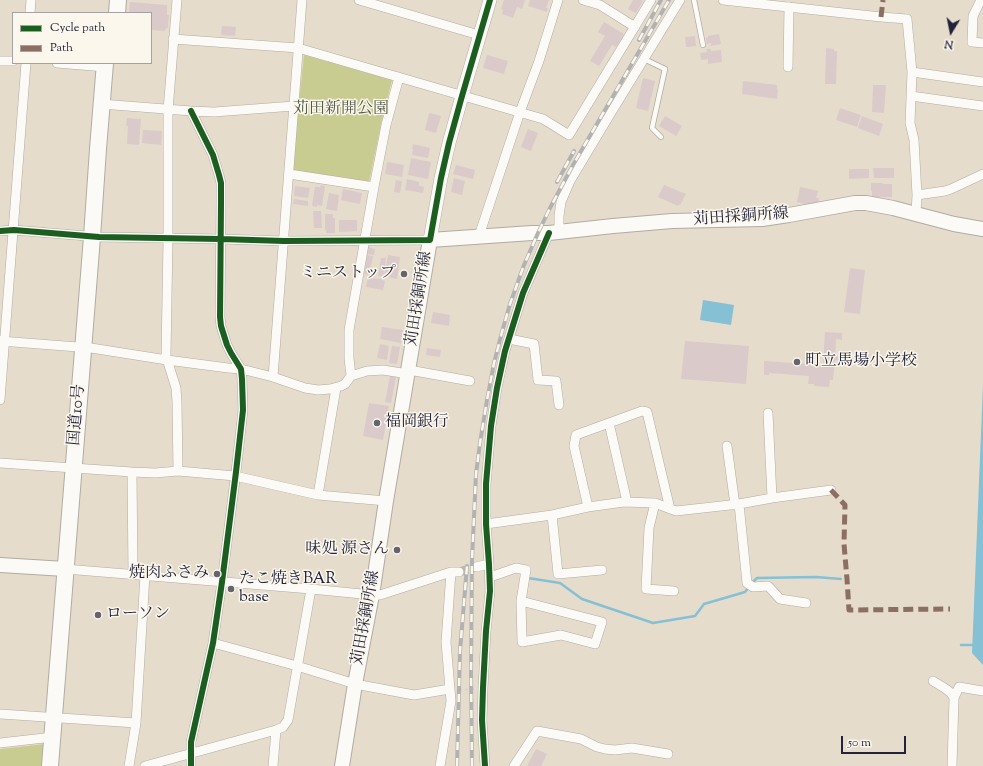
<!DOCTYPE html>
<meta charset="utf-8">
<style>
body{margin:0}
#map{position:relative;width:983px;height:766px;overflow:hidden;background:#e6dccc;font-family:"Sorts Mill Goudy",serif}
canvas{display:block}
.legend{position:absolute;left:12px;top:12px;width:140px;height:52px;box-sizing:border-box;background:#fbf7ec;border:1px solid #a4a2a5;margin:0;padding:5px 7px;list-style:none;font-size:12px;color:#22223b}
.legend li{display:flex;align-items:center;gap:8px;height:20px}
.legend b{width:20px;border:1px solid #a4a2a5}
.north{position:absolute;left:931px;top:12px;width:40px;height:40px;-webkit-text-stroke:3px #fbf7ec;paint-order:stroke;rotate:190deg;font-size:11px;font-weight:700;line-height:16px;text-align:center;color:#22223b}
.north::after{content:'';display:block;margin:auto;width:14px;height:18px;background:#22223b;clip-path:polygon(50% 0,100% 100%,50% 72%,0 100%)}
.scale{position:absolute;left:841px;top:736px;width:65px;height:18px;box-sizing:border-box;border:2px solid #22223b;border-top:0;padding-left:5px;font-size:12px;line-height:14px;white-space:nowrap;color:#22223b;-webkit-text-stroke:3px #fbf7ec;paint-order:stroke}
</style>
<div id="map">
<canvas width="983" height="766"></canvas>
<ul class="legend">
<li><b style="height:5px;background:#1b5e20"></b>Cycle path</li>
<li><b style="height:5px;background:#8d6e63"></b>Path</li>
</ul>
<div class="north">N</div>
<div class="scale">50 m</div>
</div>
<script>
const g = document.querySelector('canvas').getContext('2d');
g.lineJoin = 'round';
function fillPath(path, color) { g.fillStyle = color; g.fill(path, 'evenodd'); }
const shape = rows => new Path2D(rows.map(r => 'M' + r).join(''));
function stroke(path, color, width, dash) { g.strokeStyle = color; g.lineWidth = width; g.lineCap = dash ? 'butt' : 'round'; g.setLineDash(dash || []); g.stroke(path); }
function drawText(font, color, halo, rows, align = 'center') {
  g.font = font + ' "Sorts Mill Goudy","Noto Serif JP",serif'; g.lineWidth = 3; g.setLineDash([]); g.textBaseline = 'middle'; g.strokeStyle = halo; g.fillStyle = color; for (const [text, x, y, turn = 0] of rows) {
    g.save(); g.translate(x, y); g.rotate((+turn || 0) * Math.PI / 180); g.textAlign = isNaN(turn) ? turn : align; if (halo) g.strokeText(text, 0, 0); g.fillText(text, 0, 0); g.restore();
  }
}
fillPath(shape([
 [304,55,392,80,381,124,369,182,292,171],
 [45,744,43,766,0,766,0,749]
]), '#c9cc91');
fillPath(shape([
 [703,300,734,305,731,325,700,320],
 [983,384,983,665,972,653]
]), '#85c0d5');
stroke(shape([
 [528,578,560,583,582,599,653,623,695,616,704,604,745,592,749,587],
 [752,583,757,578,816,577,841,579],
 [961,645,973,645]
]), '#85c0d5', 2.5);
fillPath(shape([
 [504,0,525,0,522,9,517,7,513,18,502,14,503,10,501,9],
 [530,0,549,0,546,8,548,8,547,12,528,6],
 [633,0,641,0,643,1,636,13,628,9],
 [130,2,167,5,167,15,169,15,168,28,166,28,165,31,151,30,151,13,129,13],
 [604,22,624,34,616,47,612,45,599,66,590,61,605,36,598,32],
 [222,26,236,27,235,36,221,35],
 [719,34,721,44,711,46,711,43,707,44,706,38,708,37,708,36],
 [695,36,696,46,686,47,685,37],
 [826,48,834,49,834,51,837,51,836,84,825,84],
 [706,49,711,49,711,51,721,50,722,62,708,64,708,59,701,60,700,53,707,52],
 [487,55,508,61,504,74,483,68],
 [643,78,655,81,648,111,636,108],
 [743,81,777,85,777,89,778,90,777,99,742,94],
 [873,85,886,85,884,113,872,112],
 [840,108,861,115,857,127,836,120],
 [429,113,441,116,436,133,425,130],
 [665,116,682,126,676,136,659,126],
 [862,116,883,124,879,136,858,128],
 [127,118,141,119,139,145,127,144,128,126,126,126],
 [528,129,538,133,531,151,521,147],
 [143,130,162,131,161,145,142,143],
 [413,144,430,148,428,158,412,155,413,149,412,149],
 [411,158,431,162,428,179,408,175],
 [387,162,404,165,402,177,385,174],
 [456,165,475,170,473,179,453,174],
 [873,168,894,168,894,178,874,178],
 [849,169,869,169,869,178,849,179],
 [454,178,465,181,462,195,451,192],
 [407,179,419,182,419,186,424,187,423,193,405,190],
 [396,180,402,181,400,193,394,192],
 [871,183,883,183,883,184,892,184,892,197,872,197,872,191,871,191],
 [321,185,325,186,322,206,317,205,317,207,312,206,315,187,320,187],
 [664,185,686,194,680,205,679,204,678,206,658,197],
 [295,186,310,188,308,198,294,196],
 [800,187,818,191,816,198,819,198,818,203,815,202,814,206,797,202],
 [343,189,362,193,360,204,341,200],
 [329,193,339,195,337,211,326,209],
 [294,199,308,201,308,206,293,204],
 [313,211,321,211,322,228,314,228],
 [325,214,333,214,333,218,335,218,335,233,326,233,326,230,325,230],
 [339,220,357,220,357,231,339,232],
 [368,247,375,249,374,255,367,254],
 [367,255,373,256,369,275,364,274],
 [388,255,400,257,397,279,384,276],
 [381,258,386,258,383,277,378,276],
 [850,268,865,270,860,314,844,312],
 [368,278,382,279,382,280,385,281,383,290,366,287],
 [433,312,450,315,449,326,431,323],
 [382,327,403,330,401,343,380,339],
 [825,332,842,333,842,340,836,339,835,356,845,357,845,361,835,360,833,380,830,380,829,387,814,386,814,384,808,384,809,376,769,373,769,375,764,375,764,361,823,365],
 [685,341,749,346,746,384,681,379],
 [380,344,389,346,387,360,377,358],
 [392,346,400,347,397,364,389,363],
 [427,348,441,350,440,357,426,355],
 [390,376,396,377,391,403,385,402],
 [369,403,389,406,383,440,363,436],
 [536,749,547,754,541,766,527,766]
]), '#dacaca');
stroke(shape([
 [459,572,476,567]
]), '#bfb7af', 9, [9, 4.5]);
const lane = shape([
 [694,0,703,45],
 [644,59,665,69,652,128,661,137]
]);
const street = shape([
 [177,0,168,110,168,239,166,356,176,388,177,402,178,471],
 [359,0,479,35],
 [583,0,600,5,635,27],
 [723,0,881,17,907,19,912,72,910,123,914,140,917,195,916,214],
 [981,0,973,16,972,42,983,43],
 [30,13,31,0],
 [173,39,298,48,543,119,569,135,651,0],
 [0,61,13,61],
 [57,63,105,67],
 [788,67,789,7],
 [912,72,983,82],
 [911,96,983,106],
 [101,104,191,111,214,112,294,106],
 [289,174,374,187],
 [917,195,945,191,951,189,983,174],
 [0,231,14,230,99,237,221,239,284,241,430,240],
 [559,231,559,216,561,202,570,181,612,111,680,0],
 [479,236,520,112,539,61,558,0],
 [509,339,534,344,538,380,556,381,559,405],
 [0,341,91,348,167,360,228,368,241,369,273,377,305,388,318,390,330,389,341,386,345,384,351,376,367,371,383,370,408,374],
 [409,370,470,381],
 [351,376,349,358,349,330,374,187,386,125,399,77],
 [273,377,302,0],
 [0,400,26,63],
 [768,413,772,498],
 [609,423,642,411,647,412,670,509],
 [727,446,735,505],
 [0,463,132,472,155,473,178,471,235,476,318,495,386,501],
 [132,472,133,574],
 [318,495,336,388],
 [655,503,649,528,646,589,674,591],
 [739,504,747,583,753,587,768,586,780,599,806,603],
 [588,507,574,446,576,435,609,423,627,502],
 [552,515,558,574,602,570],
 [486,524,552,515,588,507,624,502,655,503,676,511,739,504,772,498,831,490],
 [476,567,489,564],
 [65,569,311,589,372,595,380,595,451,572,459,572],
 [490,577,516,568,526,570,521,601,602,622,595,644,561,635,522,642,521,601],
 [213,643,297,666,355,684,414,695,450,689],
 [933,681,946,689,951,693,954,698,952,766],
 [954,698,959,687,983,691],
 [0,714,136,723],
 [0,743,53,737],
 [129,766,136,723,145,575],
 [145,766,276,730,283,727,288,720,311,589],
 [191,766,191,742,213,643,222,582,236,472,243,410,242,379,241,369,231,353,227,345,221,326,220,317,221,203,221,183,219,175,213,155,191,111],
 [273,766,276,730],
 [440,766,451,701,446,642,451,572],
 [485,766,482,720,483,688,486,631,490,591,489,564,486,524,486,484,491,426,497,388,505,351,523,293,549,233],
 [514,766,537,731,581,739,597,747,605,749,615,750,632,748,668,754]
]);
const secondary = shape([
 [430,240,441,178,449,143,462,96,490,0]
]);
const primary = shape([
 [0,565,65,569],
 [342,766,355,684,372,595,386,501,430,240,532,233,549,233,613,226,672,221,762,219,789,215,855,203,866,203,893,208,954,224,983,229]
]);
const highway = shape([
 [117,13,118,0],
 [50,766,92,237,98,149,105,63]
]);
stroke(lane, '#b1aba3', 6);
stroke(street, '#b1aba3', 10);
stroke(secondary, '#b1aba3', 14);
stroke(primary, '#b1aba3', 16);
stroke(highway, '#b1aba3', 18);
stroke(shape([
 [459,690,475,689]
]), '#d2cfcd', 1.5, [3, 3]);
stroke(lane, '#fbfaf7', 4.5);
stroke(street, '#fbfaf7', 9);
stroke(secondary, '#fbfaf7', 13);
stroke(primary, '#fbfaf7', 14);
stroke(highway, '#fbfaf7', 16);
const rail = shape([
 [639,40,661,0],
 [557,182,574,151],
 [457,766,460,651,467,566],
 [472,766,471,674,472,560,476,474,480,443,487,400,494,363,502,332,510,304,524,265,538,233,550,208,573,165,669,0]
]);
stroke(rail, '#b3b2b2', 4);
stroke(rail, '#fbf7ec', 2.5, [8]);
stroke(shape([
 [881,17,883,0],
 [831,490,845,505,844,544,847,579,849,610,950,609]
]), '#8d6e63', 5, [10, 5]);
stroke(shape([
 [0,231,14,230,99,237,221,239,284,241,430,240,441,178,449,143,462,96,490,0],
 [191,766,191,742,213,643,222,582,236,472,243,410,242,379,241,369,231,353,227,345,221,326,220,317,221,203,221,183,219,175,213,155,191,111],
 [485,766,482,720,483,688,486,631,490,591,489,564,486,524,486,484,491,426,497,388,505,351,523,293,549,233]
]), '#1b5e20', 6);
for (const [x, y, r, color] of [
 [404,274,4,"#67636e"],
 [797,362,4,"#67636e"],
 [377,423,4,"#67636e"],
 [397,550,4,"#67636e"],
 [217,574,4,"#67636e"],
 [231,589,4,"#67636e"],
 [98,615,4,"#67636e"]
]) { const dot = new Path2D(); dot.arc(x, y, r, 0, 2 * Math.PI); g.fillStyle = color; g.fill(dot); stroke(dot, '#fbf7ec', 1.5); }
drawText('16px', '#545948', '#fbf7ec', [
 ["苅田新開公園",341,110]
]);
drawText('16px', '#22223b', '#fbf7ec', [
 ["苅田採銅所線",741,218,-4],
 ["苅田採銅所線",420,299,-81],
 ["国道10号",78,415,-85],
 ["苅田採銅所線",367,618,-80]
]);
drawText('16px', '#22223b', '#fbf7ec', [
 ["ミニストップ",396,274,"right"],
 ["町立馬場小学校",805,362],
 ["福岡銀行",385,423],
 ["味処 源さん",389,550,"right"],
 ["焼肉ふさみ",209,574,"right"],
 ["たこ焼きBAR",239,580],
 ["base",239,598],
 ["ローソン",106,615]
], 'left');
</script>
